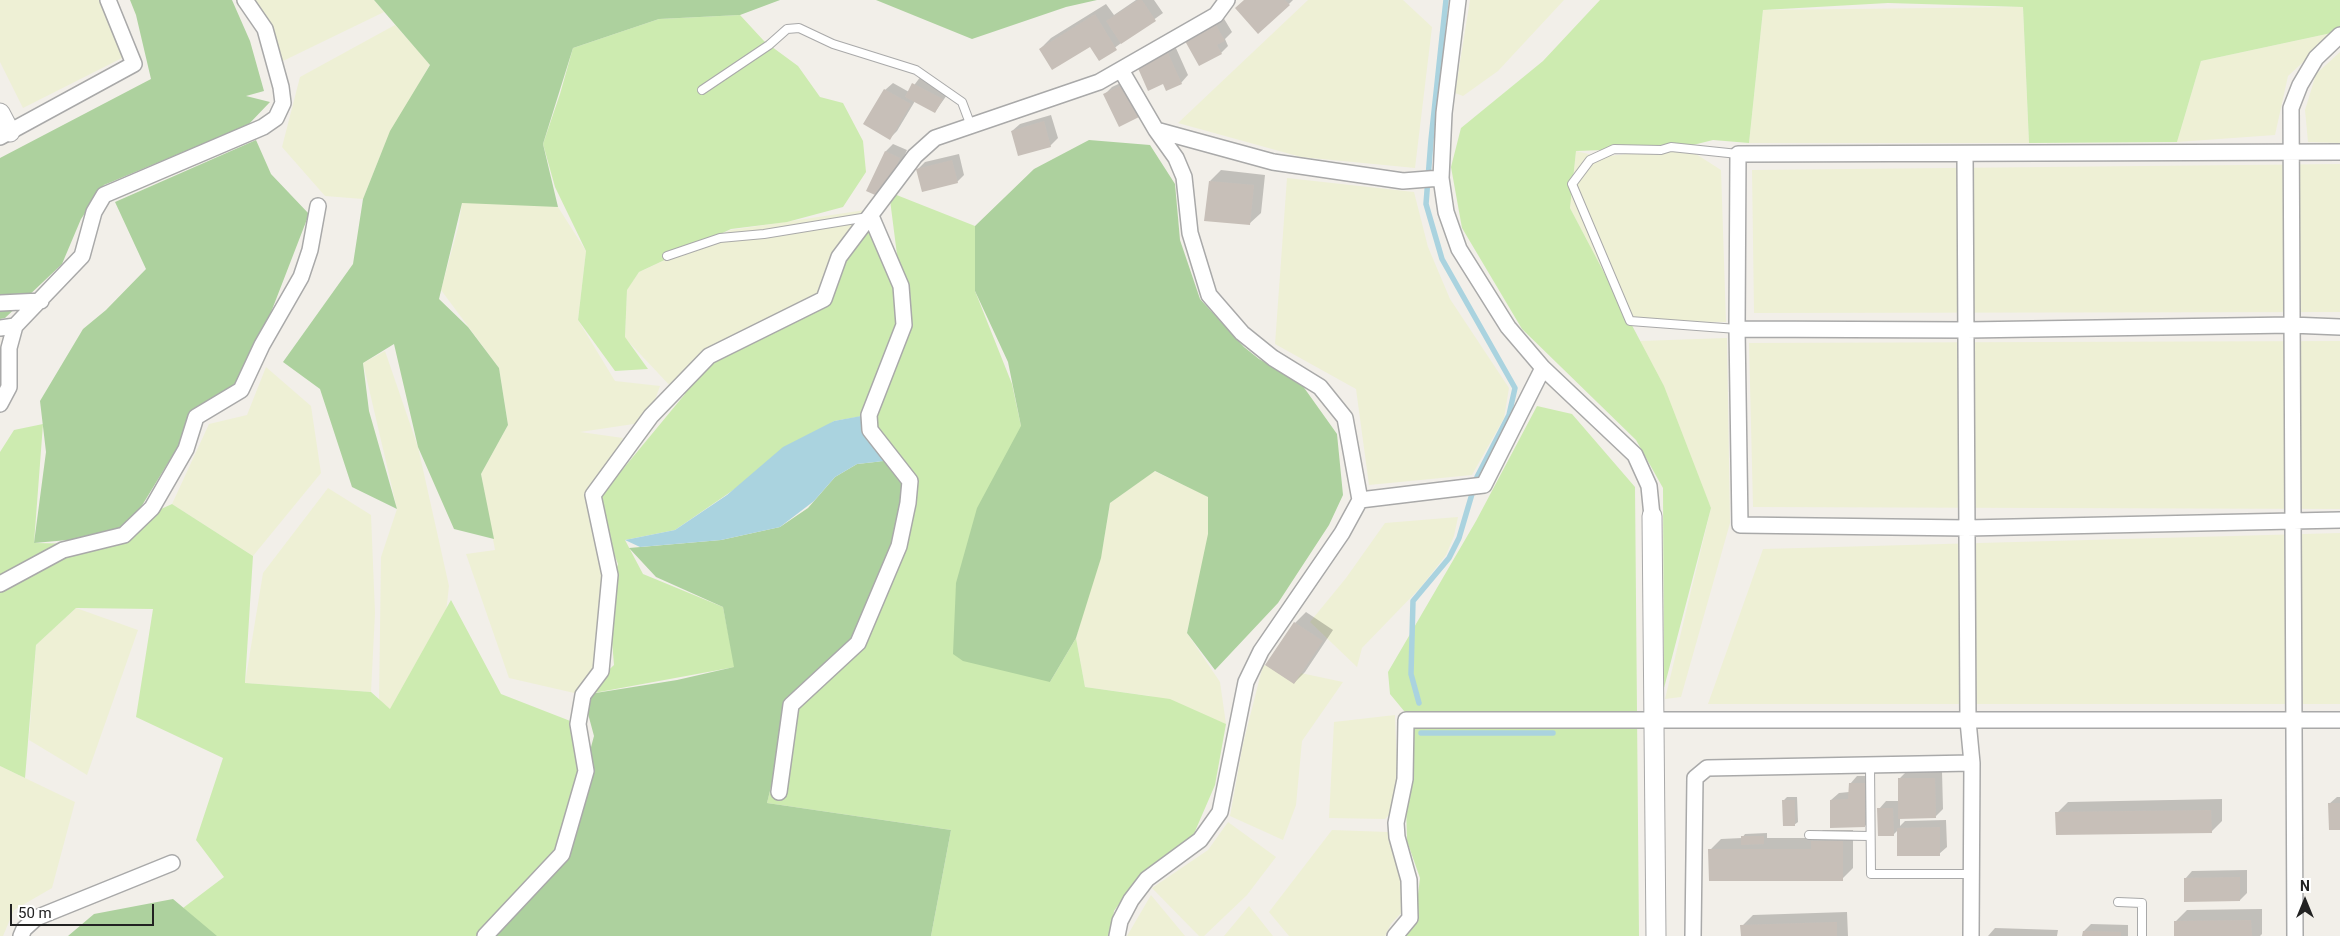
<!DOCTYPE html>
<style>
body{margin:0}
#map{position:relative;width:2340px;height:936px;overflow:hidden;background:#f2efe9;font-family:Roboto,sans-serif}
canvas{display:block}
.north{position:absolute;left:2280px;top:876px;width:50px;height:50px;-webkit-text-stroke:4px #fff;paint-order:stroke;rotate:0deg;font-size:14px;font-weight:700;line-height:20px;text-align:center;color:#222}
.north::after{content:'';display:block;margin:auto;width:18px;height:22px;background:#222;clip-path:polygon(50% 0,100% 100%,50% 72%,0 100%)}
.scale{position:absolute;left:10px;top:904px;width:144px;height:22px;box-sizing:border-box;border:2px solid #222;border-top:0;padding-left:6px;font-size:15px;line-height:18px;white-space:nowrap;color:#222;-webkit-text-stroke:4px #fff;paint-order:stroke}
</style>
<div id="map">
<canvas width="2340" height="936"></canvas>
<div class="north">N</div>
<div class="scale">50 m</div>
</div>
<script>
const g = document.querySelector('canvas').getContext('2d');
g.lineJoin = 'round';
function fillPath(path, color) { g.fillStyle = color; g.fill(path, 'evenodd'); }
const shape = rows => new Path2D(rows.map(r => 'M' + r).join(''));
function stroke(path, color, width, dash) { g.strokeStyle = color; g.lineWidth = width; g.lineCap = dash ? 'butt' : 'round'; g.setLineDash(dash || []); g.stroke(path); }
fillPath(shape([
 [0,0,102,0,128,55,23,108,0,62],
 [255,0,374,0,384,12,283,61],
 [1308,0,1403,0,1432,27,1415,168,1301,157,1178,123],
 [1470,0,1564,0,1498,71,1463,96,1455,93],
 [2023,7,2029,143,1749,143,1763,10],
 [395,25,430,64,381,154,363,199,325,196,282,147,300,77],
 [2336,32,2288,76,2275,135,2177,142,2201,61],
 [2340,52,2340,143,2308,142,2305,110,2316,74],
 [1685,147,1721,170,1726,322,1630,321,1570,208,1576,151,1601,157],
 [2340,164,2340,312,1754,313,1752,170],
 [1287,178,1414,192,1428,247,1450,299,1509,388,1504,418,1472,475,1369,485,1356,389,1275,344],
 [511,193,558,207,586,251,578,320,615,381,660,386,647,422,580,432,623,438,593,495,610,575,601,671,583,695,509,678,466,554,495,550,481,474,508,425,499,368,441,290,459,224,462,202],
 [865,210,834,270,824,299,675,391,625,338,627,289,639,272,731,230],
 [1727,338,1730,523,1681,697,1665,699,1711,508,1640,341],
 [2340,341,2340,509,1753,507,1749,343],
 [385,351,418,447,449,586,437,692,426,737,379,701,381,557,397,509,363,363],
 [266,367,311,406,321,473,253,556,172,504,209,424,247,415],
 [1154,471,1218,501,1187,633,1220,682,1226,724,1150,696,1085,687,1076,638,1103,545,1110,503],
 [328,488,371,515,375,613,371,692,245,683,263,573],
 [1458,517,1454,536,1446,555,1421,587,1362,648,1357,667,1310,622,1346,578,1385,523],
 [2340,533,2340,704,1708,704,1763,549],
 [76,608,138,630,87,775,29,740,36,645],
 [1263,665,1343,682,1302,741,1296,805,1283,840,1230,816,1243,744],
 [1395,715,1397,769,1393,811,1385,819,1329,818,1334,722],
 [0,766,75,802,52,888,14,910,3,936,0,936],
 [1228,822,1276,857,1247,895,1204,936,1199,936,1152,888,1208,850],
 [1332,830,1388,832,1402,880,1404,910,1391,924,1385,936,1289,936,1269,912],
 [1151,895,1185,936,1127,936],
 [1249,906,1273,936,1224,936]
]), '#eef0d5');
fillPath(shape([
 [1600,0,2340,0,2340,28,2336,32,2201,61,2177,142,2029,143,2023,7,1888,3,1763,10,1749,143,1713,140,1685,147,1576,151,1570,208,1664,386,1711,508,1664,688,1663,488,1636,440,1522,329,1462,228,1451,167,1461,128,1543,61],
 [740,15,764,41,798,66,820,97,843,103,863,141,866,172,843,207,787,222,731,229,639,272,627,290,625,337,648,369,615,371,578,320,586,251,555,187,543,144,560,94,573,48,659,19],
 [889,192,975,226,975,291,1012,384,1021,426,1050,682,1076,638,1085,687,1170,699,1226,724,1215,785,1193,836,1134,883,1114,911,1111,936,931,936,951,830,767,803,791,705,899,546,869,415,834,421,675,530,625,540,643,574,723,607,735,667,583,695,614,665,608,593,618,564,594,504,685,394,686,379,699,366,824,299,837,263,871,216,901,286],
 [1537,406,1572,414,1635,487,1639,936,1406,936,1415,919,1420,878,1407,841,1406,805,1409,717,1390,694,1388,672,1476,521],
 [43,424,34,543,85,544,172,504,253,556,245,683,371,692,390,709,451,600,501,694,578,724,586,771,552,865,489,936,215,936,183,908,224,877,196,840,223,758,136,717,153,609,76,608,36,645,25,778,0,766,0,452,14,430]
]), '#cdebb0');
fillPath(shape([
 [130,0,232,0,250,41,264,91,246,96,270,102,248,125,104,185,81,219,62,264,5,318,0,319,0,158,151,79,136,15],
 [374,0,780,0,740,15,659,19,573,48,543,144,558,207,462,203,439,299,468,327,499,368,508,425,481,474,494,539,454,529,418,447,394,344,363,363,369,411,397,509,352,487,320,389,283,362,353,264,363,199,390,131,430,65],
 [876,0,1097,0,1066,7,972,39],
 [256,140,271,174,309,214,241,390,196,417,124,535,34,543,46,452,40,401,83,329,106,310,146,269,115,202],
 [1089,140,1150,145,1175,184,1180,240,1200,299,1244,347,1259,359,1300,382,1337,434,1343,495,1329,525,1278,603,1215,670,1187,633,1208,534,1208,497,1155,471,1110,503,1101,558,1076,638,1050,682,963,661,953,654,956,583,977,508,1021,426,1008,362,975,291,975,226,1034,169],
 [893,460,910,481,899,546,858,643,791,705,767,803,951,830,931,936,488,936,562,854,594,736,583,695,677,680,734,667,723,607,656,577,629,548,721,540,780,527,808,508,835,477,857,464],
 [173,899,217,936,68,936,94,914]
]), '#add19e');
fillPath(shape([
 [861,416,893,460,857,464,835,477,814,501,780,527,721,540,640,547,625,540,675,530,727,495,783,447,834,421]
]), '#aad3df');
fillPath(shape([
 [1136,0,1154,0,1163,13,1099,59,1090,45,1040,49,1051,38,1106,4,1114,15],
 [1244,0,1293,0,1289,4],
 [1223,17,1232,32,1225,39,1228,46,1221,53,1186,41],
 [1175,46,1188,75,1181,83,1164,82,1138,67],
 [921,76,949,92,935,112,915,101,897,131,890,138,885,90,893,83,909,92],
 [1131,78,1145,109,1138,116,1105,94,1112,87],
 [1051,115,1058,138,1050,146,1012,131,1020,124],
 [893,144,907,150,889,189,868,190,886,151],
 [959,154,964,175,957,182,918,169,925,162],
 [1221,170,1265,175,1261,213,1249,224,1210,181],
 [1306,612,1333,630,1305,672,1294,683,1295,623],
 [1942,771,1943,809,1936,816,1900,818,1900,826,1905,821,1946,820,1947,847,1939,854,1898,830,1893,835,1879,809,1886,801,1899,801,1899,779,1906,772],
 [1857,776,1872,776,1872,819,1865,826,1831,800,1839,793,1849,792,1850,784],
 [1787,797,1797,797,1798,822,1794,825,1784,800],
 [2337,797,2340,797,2340,828,2329,804],
 [2222,799,2222,821,2211,832,2057,813,2068,802],
 [1823,830,1853,830,1853,868,1842,879,1710,850,1721,839,1742,838,1745,834,1767,833,1767,838,1815,838],
 [2247,870,2247,893,2240,900,2185,879,2192,871],
 [2262,909,2262,934,2260,936,2176,936,2176,921,2187,910],
 [1847,912,1848,936,1742,936,1742,926,1753,915],
 [2091,924,2128,925,2128,936,2084,936,2084,931],
 [1995,928,2058,930,2057,936,1988,936]
]), '#0003');
stroke(shape([
 [1419,703,1411,674,1413,601,1449,558,1459,538,1477,477,1509,415,1515,388,1442,259,1426,204,1431,140,1446,0],
 [1421,733,1553,733]
]), '#aad3df', 5.5);
fillPath(shape([
 [1138,0,1142,0,1156,21,1121,44,1106,21],
 [1244,0,1285,0,1290,5,1258,34,1235,8],
 [1095,14,1117,50,1099,61,1090,47,1052,70,1039,49],
 [1215,23,1225,41,1217,45,1222,54,1199,66,1185,41],
 [1168,53,1182,84,1166,91,1163,84,1148,91,1137,66],
 [912,83,943,99,935,113,905,97],
 [1124,84,1139,117,1119,127,1103,94],
 [884,89,911,104,890,140,863,124],
 [1044,121,1051,147,1018,156,1011,131],
 [885,151,900,158,882,198,866,191],
 [952,160,958,183,922,192,916,169],
 [1209,181,1254,185,1250,225,1204,221],
 [1294,622,1323,641,1294,684,1265,665],
 [1898,778,1935,778,1936,818,1898,819],
 [1849,783,1865,783,1865,827,1830,828,1830,800,1848,799],
 [1782,800,1795,800,1795,826,1783,826],
 [2328,803,2340,803,2340,830,2329,830],
 [1877,808,1893,808,1894,836,1878,836],
 [2211,810,2212,833,2056,835,2055,812],
 [1940,827,1940,856,1897,856,1897,828],
 [1741,836,1764,836,1764,844,1741,845],
 [1811,841,1843,841,1843,881,1709,881,1708,849,1811,849],
 [2240,877,2240,901,2184,902,2184,878],
 [2251,920,2252,936,2174,936,2174,921],
 [1837,922,1837,936,1741,936,1740,925],
 [2083,931,2121,932,2121,936,2082,936]
]), '#c7bfb8');
const service = shape([
 [702,90,769,45,787,29,799,28,833,44,916,70,962,102,971,126],
 [667,256,720,238,764,234,868,217],
 [1737,329,1630,321,1572,184,1590,160,1614,149,1661,150,1671,147,1738,154],
 [1870,765,1871,874,1971,874],
 [1809,835,1870,836],
 [2118,902,2142,903,2142,936]
]);
const minor = shape([
 [1458,0,1444,113,1441,178,1446,212,1459,249,1508,327,1543,368,1635,455,1649,486,1652,516],
 [1121,70,1156,130,1273,162,1403,181,1441,178],
 [1156,130,1176,158,1184,177,1190,233,1209,295,1242,333,1273,358,1320,387,1345,418,1360,500],
 [0,137,134,64,108,0],
 [2340,152,1738,154,1737,329,1740,525,1967,528,2340,520],
 [1965,155,1968,721,1972,763,1971,936],
 [0,303,41,301],
 [0,328,15,326],
 [1737,329,1967,330,2291,325,2340,327],
 [0,404,9,387,9,348,15,326,82,256,94,212,104,195,263,127,276,118,283,103,281,87,265,29,245,0],
 [0,584,63,550,124,535,152,508,186,449,196,417,241,390,262,345,301,277,310,250,318,206],
 [779,792,791,705,858,643,899,546,908,503,910,481,870,430,869,415,904,325,901,286,871,216],
 [21,936,24,929,36,918,172,863],
 [485,936,562,854,586,771,578,724,583,695,601,671,610,575,593,495,651,416,709,356,824,299,839,257,915,156,935,138,1099,82,1216,15,1227,0],
 [1117,936,1120,921,1131,900,1147,879,1200,840,1220,812,1246,682,1261,651,1342,533,1360,500,1484,485,1543,368],
 [1395,936,1410,918,1409,880,1397,837,1396,823,1405,779,1406,720,2340,720],
 [1693,936,1695,778,1707,768,1972,763],
 [2295,936,2291,108,2300,85,2316,58,2340,35]
]);
const tertiary = shape([
 [0,113,10,132],
 [1652,516,1656,936]
]);
stroke(service, '#a9a9a9', 10);
stroke(minor, '#a9a9a9', 18);
stroke(tertiary, '#a9a9a9', 21);
stroke(service, '#fff', 8);
stroke(minor, '#fff', 15);
stroke(tertiary, '#fff', 19);
</script>
